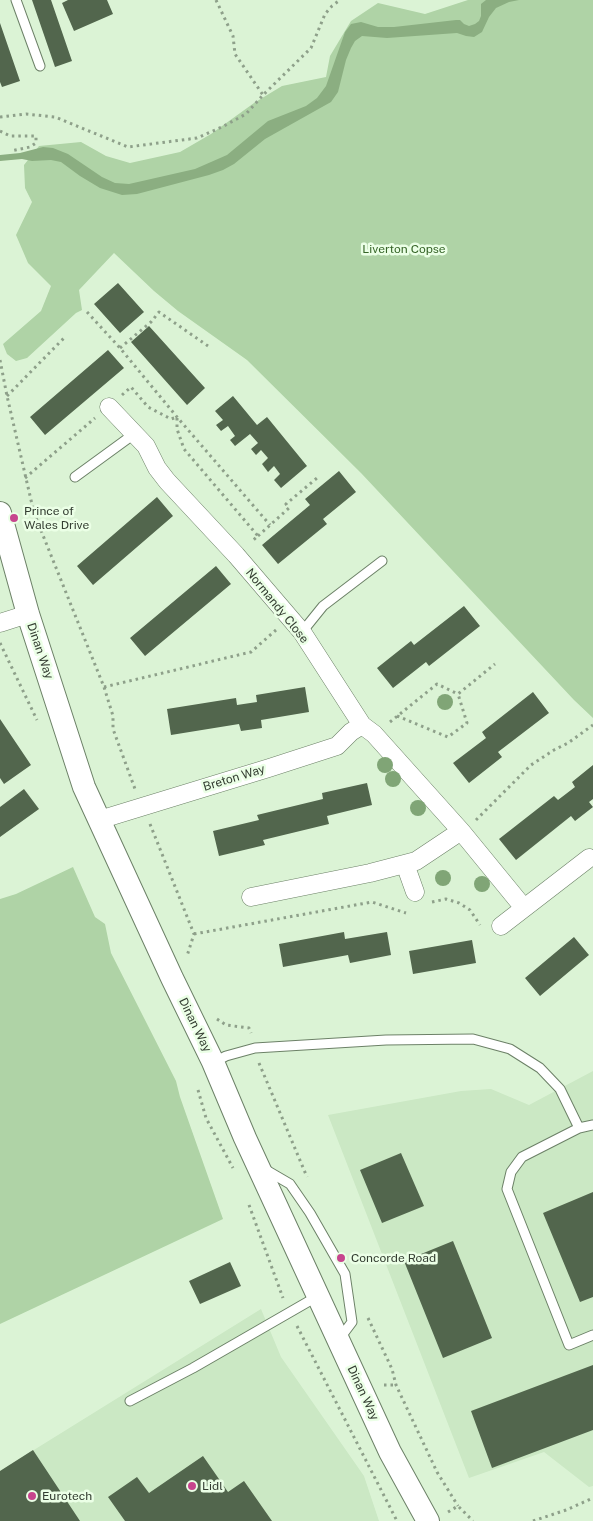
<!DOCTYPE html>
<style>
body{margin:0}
canvas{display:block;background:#dbf3d5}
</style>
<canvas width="593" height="1521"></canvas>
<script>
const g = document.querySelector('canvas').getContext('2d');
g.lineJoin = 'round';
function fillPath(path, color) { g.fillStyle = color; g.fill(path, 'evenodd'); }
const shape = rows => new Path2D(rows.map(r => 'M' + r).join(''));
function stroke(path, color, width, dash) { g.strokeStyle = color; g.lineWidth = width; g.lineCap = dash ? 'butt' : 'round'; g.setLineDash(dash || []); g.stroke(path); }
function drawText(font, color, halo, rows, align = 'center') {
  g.font = font + ' "Public Sans",sans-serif'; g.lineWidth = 5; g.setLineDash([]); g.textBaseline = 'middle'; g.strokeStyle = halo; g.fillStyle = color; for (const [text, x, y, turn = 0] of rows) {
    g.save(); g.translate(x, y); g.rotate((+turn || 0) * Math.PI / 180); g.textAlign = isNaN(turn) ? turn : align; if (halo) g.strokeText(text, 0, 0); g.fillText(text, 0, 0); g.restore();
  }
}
fillPath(shape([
 [593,1071,593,1486,589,1487,544,1452,469,1478,328,1115,461,1091,491,1089,529,1105],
 [261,1309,281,1357,364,1476,379,1521,0,1521,0,1471]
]), '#cbe8c4');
fillPath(shape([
 [468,0,593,0,593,718,574,700,361,473,247,360,178,311,154,291,114,253,79,290,82,310,76,313,27,358,16,361,7,354,3,344,41,311,51,286,28,263,16,235,32,202,25,188,24,165,39,146,81,142,106,156,130,163,180,152,211,134,254,103,282,86,326,77,330,56,351,21,378,3,425,14],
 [73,867,95,917,105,924,111,953,176,1081,180,1097,223,1219,0,1324,0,899,16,894]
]), '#afd3a6');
fillPath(shape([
 [486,0,519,0,509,2,496,8,489,17,482,32,474,37,466,36,457,33,387,38,362,36,355,41,351,48,346,60,338,92,331,102,265,139,234,164,223,170,209,175,137,194,122,195,100,188,80,176,61,162,51,160,32,161,22,159,0,161,0,155,20,153,43,147,53,148,68,154,102,177,115,183,129,184,195,169,227,155,268,121,306,106,317,98,326,86,345,32,351,24,361,22,378,27,394,27,456,20,460,20,464,24,469,26,475,24,479,21,481,16,481,4]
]), '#8bae81');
fillPath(shape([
 [32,0,51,0,72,61,55,67],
 [68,0,107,0,113,14,74,31,62,3],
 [0,23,20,81,2,87,0,82],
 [118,283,144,312,120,333,94,304],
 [149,326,205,388,187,405,131,342],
 [108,350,124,368,45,435,30,417],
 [233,396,257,425,267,417,307,466,281,488,274,480,280,474,274,466,268,472,262,464,268,458,261,450,256,455,251,449,258,443,250,434,235,446,230,440,235,436,228,426,221,431,216,425,223,420,215,411],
 [339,471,356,492,323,519,327,524,278,564,262,545,310,505,305,499],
 [157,497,173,516,93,585,77,566],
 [216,566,231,584,145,656,130,638],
 [464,606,480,626,429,666,426,662,393,688,377,668,411,641,414,645],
 [305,687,309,712,261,720,262,728,241,731,239,724,171,735,167,709,236,698,237,705,257,702,256,695],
 [533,692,549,713,498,752,502,757,469,783,453,763,486,738,482,732],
 [0,719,31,765,4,784,0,778],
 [593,765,593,799,589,802,593,807,575,821,571,816,516,860,499,839,554,796,558,800,575,787,572,782],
 [367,783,372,805,327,816,329,824,263,840,265,845,219,856,213,831,259,820,257,815,323,799,322,793],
 [24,789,39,809,0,837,0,807],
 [344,932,345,939,387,932,391,955,350,963,348,955,283,967,279,944],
 [574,937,589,955,540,996,525,978],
 [472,940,476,963,413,974,409,951],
 [401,1153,424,1206,382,1223,360,1170],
 [593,1192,593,1297,580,1302,543,1213],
 [453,1241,492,1338,443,1358,404,1261],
 [230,1262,241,1286,200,1304,189,1281],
 [593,1365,593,1430,492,1468,471,1411],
 [33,1450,80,1521,0,1521,0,1471],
 [203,1456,228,1492,244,1481,272,1521,125,1521,108,1497,137,1477,149,1493]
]), '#52664d');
const service = shape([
 [16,0,40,66],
 [75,477,134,434],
 [302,632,323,606,382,561],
 [214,1062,226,1056,255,1048,386,1040,473,1039,510,1049,540,1068,560,1089,579,1128],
 [593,1125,579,1128,522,1157,511,1172,507,1189,569,1345,593,1335],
 [266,1170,290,1184,310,1213,345,1274,352,1322,340,1338],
 [130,1401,193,1368,318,1296]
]);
const minor = shape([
 [109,407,146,446,157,468,167,481,236,555,302,632,362,725,374,734,461,831,524,908],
 [0,623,28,614],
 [99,820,269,768,337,746,351,732,362,725],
 [405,864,415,892],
 [251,897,370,873,416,861,461,831],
 [501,926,589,858]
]);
const tertiary = shape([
 [0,513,28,614,84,787,172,978,213,1062,245,1138,390,1452,428,1521]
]);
stroke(service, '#6c8167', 11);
stroke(minor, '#6c8167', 19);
stroke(tertiary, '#6c8167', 24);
stroke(shape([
 [216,0,233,36,235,54,263,95],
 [0,117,26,114,55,117,128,147,197,138,222,127,246,114,263,95,311,48,325,14,332,6,340,0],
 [0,131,10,136,36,136,36,143,30,147,11,151],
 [87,312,120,348,177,417,270,525],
 [120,348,151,322,159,312,208,346],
 [0,360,7,396,34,513,104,687,113,716,113,729,135,789],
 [122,395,131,387,148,407,171,419,177,417,177,429,184,449,258,536,251,542],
 [7,396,64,338],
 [25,478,95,418],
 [258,536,289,508,286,504,317,478],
 [0,643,37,720],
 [104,687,251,652,276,630],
 [397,716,448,737,467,723,458,694],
 [390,722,437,684,458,694,495,664],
 [476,820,531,765,554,750,568,743,593,725],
 [150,824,194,934,187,956],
 [432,902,446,899,459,903,470,910,480,925],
 [194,934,372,902,406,913],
 [217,1019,226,1025,249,1028,251,1033],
 [259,1063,307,1177],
 [198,1090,206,1118,233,1168],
 [249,1205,283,1298],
 [368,1318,392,1369,396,1385,437,1472,458,1506],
 [297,1326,397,1521],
 [384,1385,396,1385],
 [448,1512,458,1506,473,1521],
 [533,1521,566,1510,593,1498]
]), '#8ea08a', 3, [2.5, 4]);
stroke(service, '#fff', 9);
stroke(minor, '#fff', 18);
stroke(tertiary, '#fff', 22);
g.fillStyle = '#80a576';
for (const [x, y] of [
 [445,702],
 [385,765],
 [393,779],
 [418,808],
 [443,878],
 [482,884]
]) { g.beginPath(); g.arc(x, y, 8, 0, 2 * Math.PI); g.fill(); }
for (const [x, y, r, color] of [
 [14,518,5,"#c7458e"],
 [341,1258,5,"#c7458e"],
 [192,1486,5,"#c7458e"],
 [32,1496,5,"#c7458e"]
]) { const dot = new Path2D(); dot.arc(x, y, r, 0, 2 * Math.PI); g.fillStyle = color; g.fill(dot); stroke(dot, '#ebffe6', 2); }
drawText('12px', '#366528', '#ebffe6', [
 ["Liverton Copse",404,249]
]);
drawText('12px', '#333d31', '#ebffe6', [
 ["Prince of",24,511],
 ["Wales Drive",24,525],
 ["Concorde Road",351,1258],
 ["Lidl",202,1486],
 ["Eurotech",42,1496]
], 'left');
drawText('12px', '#333d31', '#ebffe6', [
 ["Normandy Close",277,606,51],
 ["Dinan Way",40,651,71],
 ["Breton Way",234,778,-17],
 ["Dinan Way",195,1025,64],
 ["Dinan Way",363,1393,65]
]);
</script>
